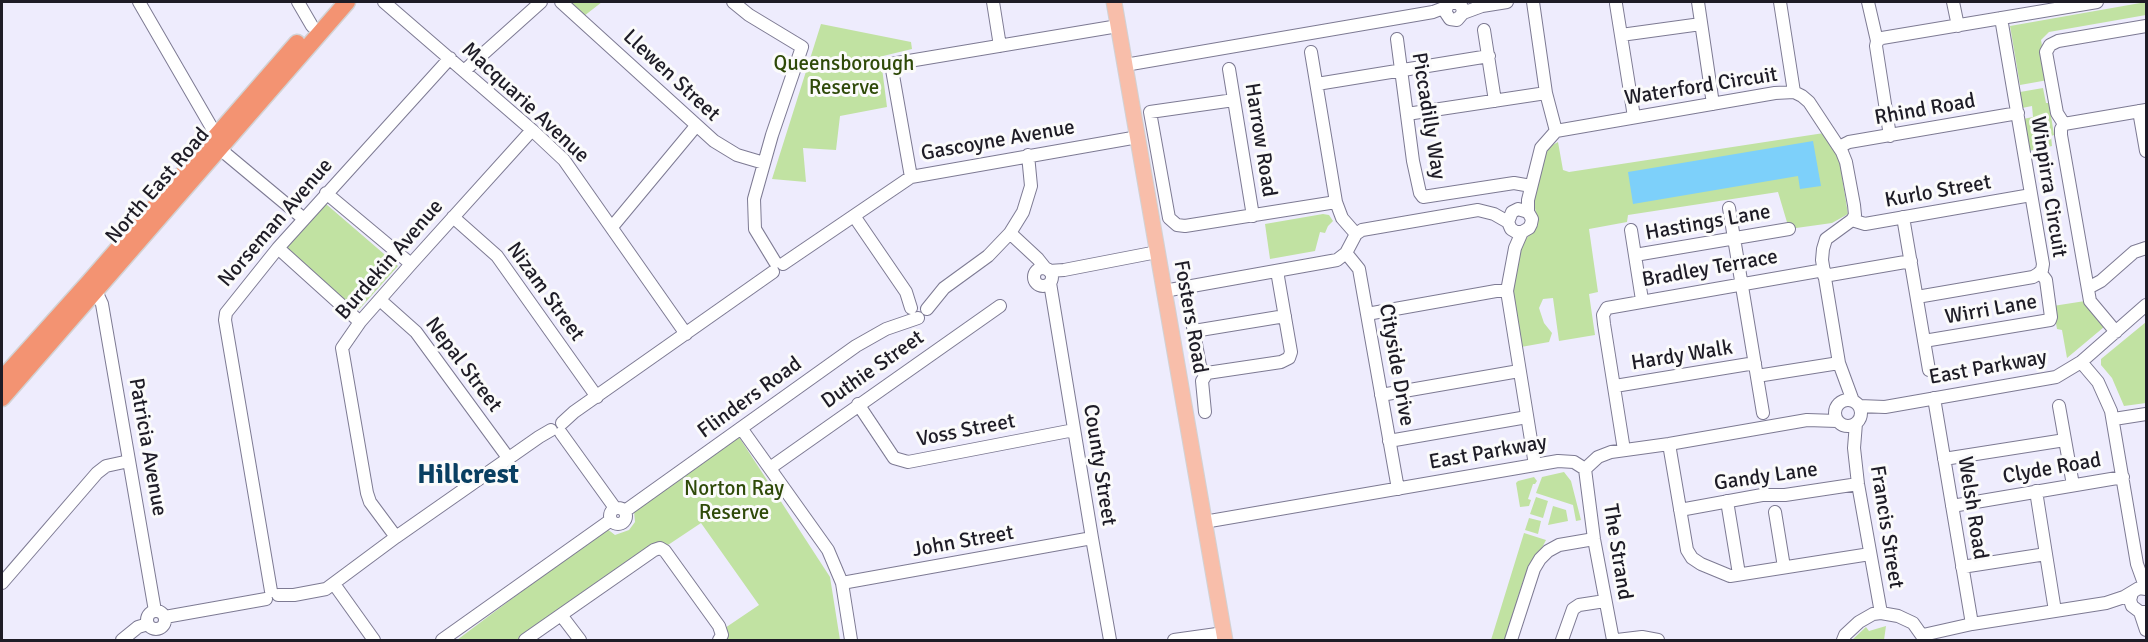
<!DOCTYPE html>
<style>
body{margin:0}
#map{position:relative;width:2148px;height:642px;overflow:hidden;background:#eeecfd;font-family:Signika,sans-serif}
canvas{display:block}
.frame{position:absolute;inset:0;border:3px solid #1e1c26;pointer-events:none}
</style>
<div id="map">
<canvas width="2148" height="642"></canvas>
<div class="frame"></div>
</div>
<script>
const g = document.querySelector('canvas').getContext('2d');
g.lineJoin = 'round';
function fillPath(path, color) { g.fillStyle = color; g.fill(path, 'evenodd'); }
const shape = rows => new Path2D(rows.map(r => 'M' + r).join(''));
function stroke(path, color, width, dash) { g.strokeStyle = color; g.lineWidth = width; g.lineCap = dash ? 'butt' : 'round'; g.setLineDash(dash || []); g.stroke(path); }
function drawText(font, color, halo, rows, align = 'center') {
  g.font = font + ' Signika,sans-serif'; g.lineWidth = 6; g.setLineDash([]); g.textBaseline = 'middle'; g.strokeStyle = halo; g.fillStyle = color; for (const [text, x, y, turn = 0] of rows) {
    g.save(); g.translate(x, y); g.rotate((+turn || 0) * Math.PI / 180); g.textAlign = isNaN(turn) ? turn : align; if (halo) g.strokeText(text, 0, 0); g.fillText(text, 0, 0); g.restore();
  }
}
fillPath(shape([
 [568,2,602,2,584,16],
 [2146,2,2146,15,2049,32,2041,40,2048,80,2020,85,2010,26],
 [821,24,911,42,912,49,883,56,882,68,887,107,840,116,836,150,803,148,806,182,772,179],
 [2043,88,2046,103,2049,103,2054,135,2051,136,2052,146,2048,147,2047,139,2033,141,2034,150,2028,151,2023,119,2033,117,2032,106,2022,108,2020,92],
 [1824,133,1839,158,1848,214,1832,223,1789,229,1778,192,1628,215,1627,222,1589,229,1598,292,1589,294,1595,335,1559,341,1553,298,1543,299,1539,308,1544,323,1552,333,1549,342,1521,347,1512,288,1519,254,1525,240,1538,225,1533,197,1547,148,1558,142,1563,170,1569,172],
 [326,204,398,266,355,314,283,250],
 [1323,214,1329,215,1333,221,1328,226,1325,233,1320,232,1315,251,1270,259,1265,224],
 [2085,301,2104,327,2067,358,2062,330,2057,329,2053,306],
 [2146,322,2146,403,2124,406,2112,378,2101,365,2101,359],
 [739,437,830,577,840,640,724,640,725,628,759,605,701,523,668,545,654,543,517,640,457,640,606,528,615,535,629,530,635,522,634,511],
 [1564,472,1571,481,1581,520,1576,521,1573,505,1536,493,1542,477],
 [1534,477,1537,481,1535,484,1533,484,1528,499,1531,500,1529,506,1520,507,1516,483,1518,481],
 [1536,497,1548,501,1543,518,1530,514],
 [1553,506,1566,510,1568,521,1548,525],
 [1529,518,1541,521,1538,534,1525,530],
 [1524,533,1546,540,1528,575,1524,578,1517,600,1519,604,1514,609,1506,640,1491,640],
 [1886,626,1884,640,1852,640,1866,627,1869,631]
]), '#c1e2a2');
fillPath(shape([
 [1813,141,1821,186,1800,189,1798,176,1633,204,1628,172]
]), '#7dd0fa');
const minor = shape([
 [139,2,216,135],
 [298,2,312,26],
 [384,2,532,130,564,160,686,334],
 [561,2,714,141,737,155,764,163],
 [733,2,749,15,802,47,772,135,754,199,755,229,775,262],
 [993,2,1000,46],
 [1457,2,1462,7,1463,13,1457,20,1450,19,1446,13,1446,7,1451,3,1458,3],
 [1533,2,1546,93,1556,131],
 [1698,2,1713,104],
 [1780,2,1794,92],
 [1868,2,1877,41],
 [1953,2,1958,26],
 [1616,4,1634,117],
 [1463,13,1482,6,1507,2],
 [1484,30,1495,101],
 [1621,35,1701,24],
 [1397,39,1413,161,1420,193,1423,197,1514,183,1531,186],
 [1311,52,1336,202,1342,218,1356,234],
 [1125,65,1433,12,1446,7],
 [1229,69,1253,216],
 [464,71,541,2],
 [1317,84,1489,56],
 [1234,100,1150,112,1169,218,1177,225,1185,226,1336,202],
 [2139,111,2146,151],
 [1407,114,1546,93],
 [2064,124,2061,129,2061,135,2090,301,2116,332],
 [2064,124,2057,113,2046,52,2050,45,2058,41,2146,26],
 [2064,124,2146,110],
 [1890,136,1876,46,1877,41,1882,38,2097,2],
 [1839,147,1849,142,2018,113],
 [220,149,304,219],
 [911,177,891,64,1118,26],
 [326,193,411,264],
 [1729,208,1763,413],
 [1528,212,1518,209,1512,212,1508,222,1511,229,1516,232,1522,232,1529,228,1531,224,1532,219,1528,212,1528,200,1541,148,1556,131,1775,93,1794,92,1802,96,1809,102,1842,152,1846,162,1854,205,1855,215,1852,220,1826,239,1823,249,1822,260,1839,363,1853,401],
 [854,216,906,292,911,308],
 [453,217,497,256,597,397],
 [1903,217,1929,370],
 [1852,220,1865,224,2031,195],
 [612,227,696,126],
 [1631,230,1642,300],
 [1522,232,1515,248,1507,291,1535,465],
 [1010,233,1038,259,1046,269],
 [278,248,360,322],
 [1346,253,1359,269,1398,489],
 [1635,255,1789,229],
 [783,264,911,177,1138,137],
 '1034 277a9 9 0 1 1 18 0a9 9 0 1 1-18 0Z',
 [1049,271,1064,270,1157,252],
 [1824,276,1911,261],
 [1050,283,1092,538,1110,640],
 [2088,288,2101,281,2134,252,2146,248],
 [96,291,102,304,155,611],
 [1164,291,1337,260,1346,253,1356,234,1362,230,1478,210,1494,214,1508,222],
 [1917,297,2033,277,2038,274,2042,270,2043,264,2001,18],
 [380,300,416,332,509,459],
 [927,309,944,288,988,256,1010,233,1023,212,1031,186,1028,155],
 [1367,314,1496,291,1507,291],
 [1193,327,1200,366,1203,372,1207,373,1281,362,1289,358,1291,352,1277,271],
 [1194,331,1285,316],
 [1924,341,2050,320,2051,317,2046,280,2040,272],
 [2081,362,2098,382,2111,411,2137,564,2146,589],
 [1757,376,1839,363],
 [1615,386,1755,363],
 [1381,395,1519,371],
 [1934,398,1972,624],
 '1835 413a13 13 0 1 1 26 0a13 13 0 1 1-26 0Z',
 [858,404,894,458,908,462,1074,430],
 [1859,406,1885,407,2056,377,2081,362,2146,305],
 [2059,406,2073,485],
 [1205,412,1202,381,1207,373],
 [2114,419,2146,414],
 [562,423,574,412,773,272],
 [1856,423,1854,448,1858,484,1881,613],
 [741,428,828,550,842,583,851,640],
 [561,433,615,508],
 [1389,441,1527,417],
 [1669,444,1687,550,1692,558,1701,564,1730,576,1870,554],
 [1624,450,1604,324,1603,315,1607,308,1824,270],
 [1944,459,2065,440],
 [770,468,1000,306],
 [1585,469,1594,539,1613,640],
 [2036,491,2055,611],
 [1727,501,1739,574],
 [1952,506,2123,477],
 '610 516a8 8 0 1 1 16 0a8 8 0 1 1-16 0Z',
 [1680,510,1762,495,1785,495,1858,484],
 [625,511,856,346,886,329,918,318],
 [1775,512,1784,567],
 [1204,522,1558,461,1574,462,1585,469,1598,457,1611,452,1669,444,1807,420,1837,421],
 [396,537,370,502,367,493,342,348,360,322,411,264,532,130],
 [1962,567,2046,554],
 [2,583,97,473,106,466,129,461],
 [842,583,1092,538],
 [334,584,374,640],
 [271,591,225,320,226,313,278,248,450,58],
 [2132,593,2130,600,2132,606,2140,612,2146,612],
 [278,595,294,595,326,589,396,537,539,437,551,430],
 '147 620a9 9 0 1 1 18 0a9 9 0 1 1-18 0Z',
 [2140,612,2146,630],
 [561,615,580,640],
 [165,617,266,599],
 [1923,635,1972,624,2106,603,2124,597,2139,588,2146,589],
 [122,640,138,627,148,624],
 [442,640,611,520],
 [525,640,654,550,660,548,665,551,719,626,722,635,719,640],
 [1174,640,1224,633],
 [1511,640,1534,569,1540,559,1548,551,1559,545,1594,539],
 [1562,640,1573,609,1579,605,1605,601],
 [1617,640,1642,637,1658,640],
 [1843,640,1845,635,1859,622,1873,614,1881,613,1898,616,1913,623,1925,640]
]);
const major = shape([
 [1114,2,1225,640]
]);
const highway = shape([
 [2,379,89,282,297,43],
 [2,398,347,2]
]);
stroke(minor, '#7d7a93', 14);
stroke(major, '#d2d2d4', 17);
stroke(highway, '#d2d2d4', 19);
stroke(minor, '#fff', 12);
stroke(major, '#f8beaa', 15);
stroke(highway, '#f39372', 16);
drawText('21px', '#2f4a09', '#fbfbfb', [
 ["Queensborough",844,64],
 ["Reserve",844,88],
 ["Norton Ray",734,489],
 ["Reserve",734,513]
]);
drawText('21px', '#1e1c26', '#fbfbfb', [
 ["Llewen Street",671,76,43],
 ["Waterford Circuit",1701,87,-9],
 ["Macquarie Avenue",525,103,43],
 ["Rhind Road",1925,110,-10],
 ["Piccadilly Way",1428,116,81],
 ["Harrow Road",1260,140,81],
 ["Gascoyne Avenue",998,141,-10],
 ["North East Road",158,186,-49],
 ["Winpirra Circuit",2048,187,81],
 ["Kurlo Street",1938,192,-10],
 ["Norseman Avenue",276,223,-49],
 ["Hastings Lane",1708,223,-10],
 ["Burdekin Avenue",390,260,-49],
 ["Bradley Terrace",1710,269,-10],
 ["Nizam Street",545,292,54],
 ["Wirri Lane",1991,310,-10],
 ["Fosters Road",1190,317,80],
 ["Hardy Walk",1682,356,-9],
 ["Nepal Street",463,365,53],
 ["Cityside Drive",1396,365,80],
 ["East Parkway",1988,368,-10],
 ["Duthie Street",873,370,-35],
 ["Flinders Road",750,398,-36],
 ["Voss Street",966,431,-11],
 ["Patricia Avenue",147,447,80],
 ["East Parkway",1488,453,-10],
 ["County Street",1099,465,81],
 ["Clyde Road",2052,469,-10],
 ["Gandy Lane",1766,477,-8],
 ["Welsh Road",1972,508,81],
 ["Francis Street",1886,527,81],
 ["John Street",963,542,-10],
 ["The Strand",1617,552,81]
]);
drawText('bold 27px', '#093f62', '#fbfbfb', [
 ["Hillcrest",468,476]
]);
</script>
